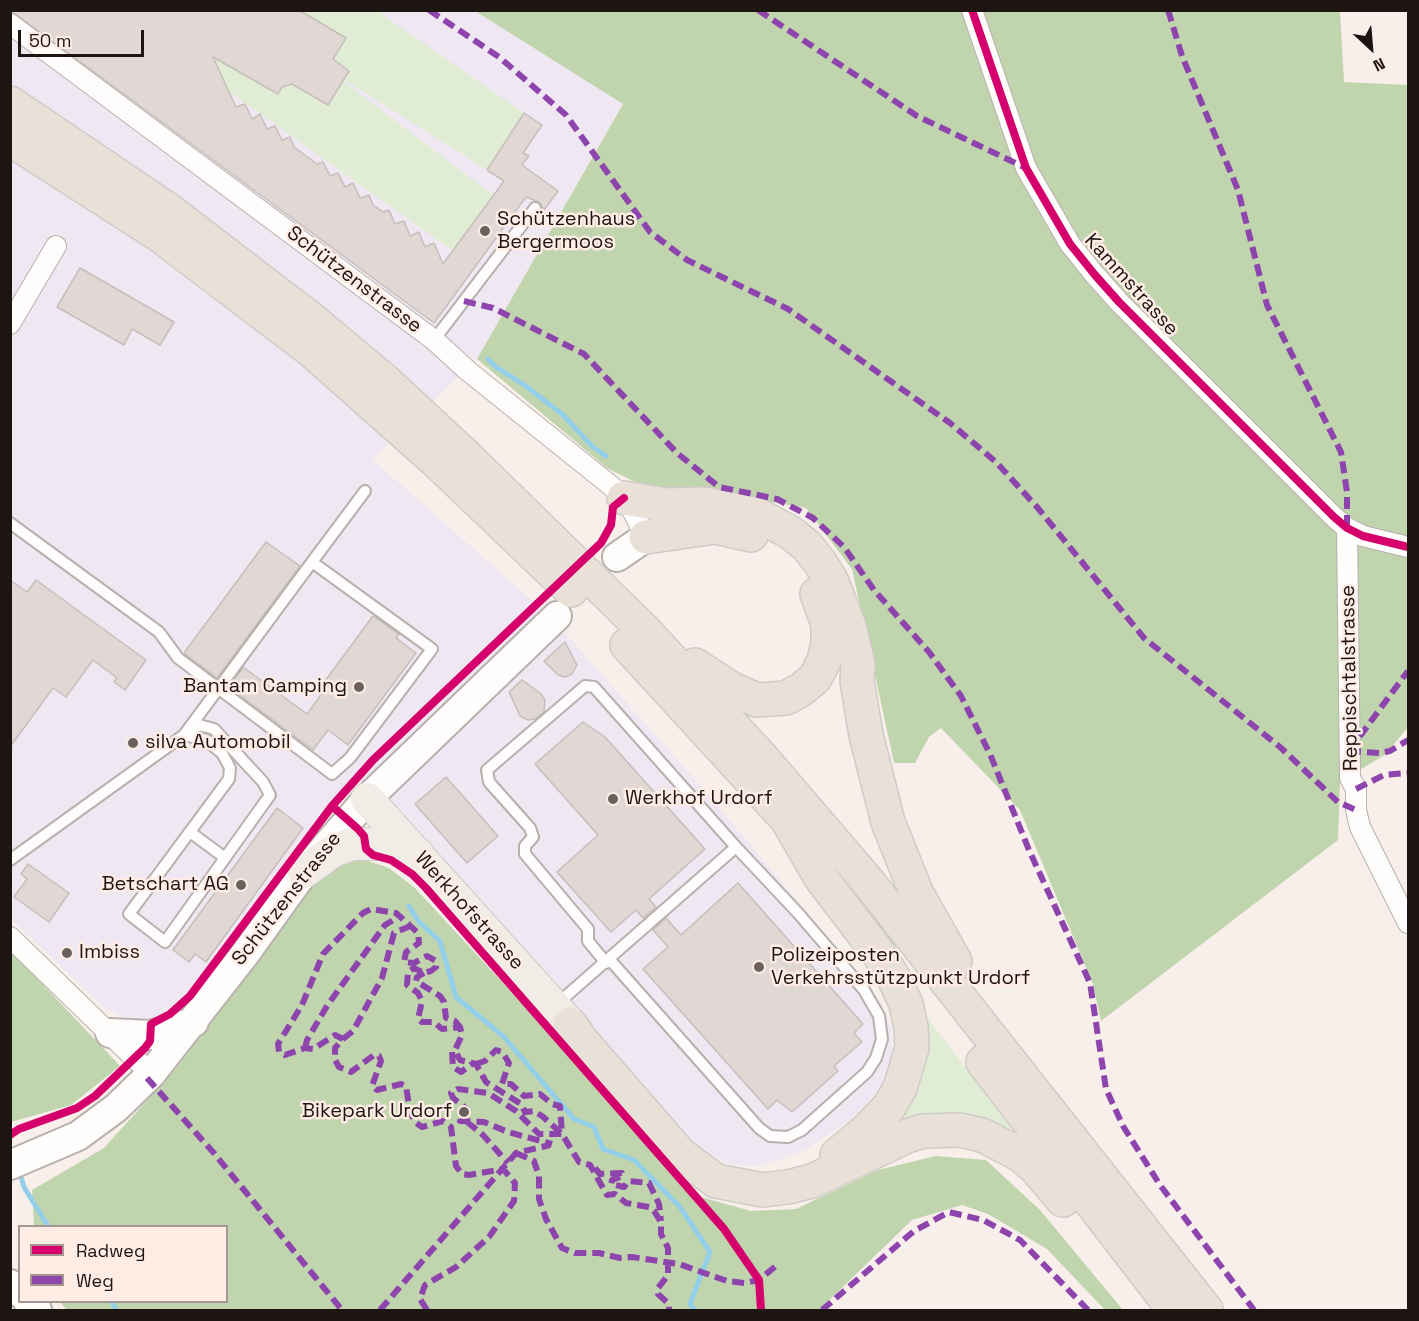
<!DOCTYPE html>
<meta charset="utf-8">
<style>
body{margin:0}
#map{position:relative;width:1419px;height:1321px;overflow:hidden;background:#f8efeb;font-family:"Space Grotesk",sans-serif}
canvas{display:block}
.frame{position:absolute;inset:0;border:12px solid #1d1512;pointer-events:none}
.legend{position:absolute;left:18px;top:1225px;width:210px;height:78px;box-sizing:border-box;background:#feece5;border:2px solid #a49691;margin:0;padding:8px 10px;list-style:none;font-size:18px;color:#1d1512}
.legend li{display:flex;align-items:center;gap:12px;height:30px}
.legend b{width:30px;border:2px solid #a49691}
.north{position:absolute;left:1341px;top:18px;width:60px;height:60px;-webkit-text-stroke:4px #feece5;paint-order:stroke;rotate:154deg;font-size:16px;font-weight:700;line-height:24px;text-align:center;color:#1d1512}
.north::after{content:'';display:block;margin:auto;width:21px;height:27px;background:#1d1512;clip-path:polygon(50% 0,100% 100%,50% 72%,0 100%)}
.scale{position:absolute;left:18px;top:30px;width:126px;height:27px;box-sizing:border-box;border:3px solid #1d1512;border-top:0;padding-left:8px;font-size:18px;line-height:21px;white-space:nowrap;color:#1d1512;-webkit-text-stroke:4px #feece5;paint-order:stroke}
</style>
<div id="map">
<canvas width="1419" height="1321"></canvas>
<div class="frame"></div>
<ul class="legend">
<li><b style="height:8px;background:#d6006c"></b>Radweg</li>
<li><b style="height:8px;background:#8e44ad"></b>Weg</li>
</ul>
<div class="north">N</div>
<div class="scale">50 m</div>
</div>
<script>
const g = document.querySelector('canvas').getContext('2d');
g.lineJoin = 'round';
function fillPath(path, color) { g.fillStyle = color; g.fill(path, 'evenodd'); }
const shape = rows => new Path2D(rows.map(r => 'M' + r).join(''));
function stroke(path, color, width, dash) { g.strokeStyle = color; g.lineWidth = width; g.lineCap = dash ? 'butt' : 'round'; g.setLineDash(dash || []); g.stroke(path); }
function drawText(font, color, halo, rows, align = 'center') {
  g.font = font + ' "Space Grotesk",sans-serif'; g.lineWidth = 5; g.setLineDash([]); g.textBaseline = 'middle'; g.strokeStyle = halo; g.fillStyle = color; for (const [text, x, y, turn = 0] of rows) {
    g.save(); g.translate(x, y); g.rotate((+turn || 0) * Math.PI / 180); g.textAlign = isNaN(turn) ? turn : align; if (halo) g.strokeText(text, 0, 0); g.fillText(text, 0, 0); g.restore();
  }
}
fillPath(shape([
 [10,11,475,11,623,103,477,359,372,459,551,617,693,777,865,980,882,1005,892,1030,893,1058,886,1083,852,1119,804,1151,761,1166,729,1165,697,1146,441,865,354,775,292,851,200,977,181,998,160,1015,145,1023,134,1023,103,1007,11,919]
]), '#efe8f2');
fillPath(shape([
 [116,11,377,11,524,113,487,170,326,68,493,195,453,251],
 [923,1012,1011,1128,970,1119,877,1131]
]), '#e0ecd3');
fillPath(shape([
 [475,11,1340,11,1344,82,1408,85,1408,727,1386,754,1340,782,1338,840,1101,1021,1093,984,1020,810,941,728,929,737,915,763,894,763,852,569,806,508,726,494,655,492,607,468,477,359,623,104],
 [350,855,389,868,415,888,701,1197,751,1211,796,1209,878,1170,936,1156,986,1160,1040,1210,1123,1310,1105,1310,1047,1249,988,1214,962,1205,912,1220,819,1310,67,1310,60,1302,226,1302,226,1226,34,1226,32,1190,104,1148,177,1067,321,871],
 [11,951,120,1066,71,1105,11,1122]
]), '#c0d4ae');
stroke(shape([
 [488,359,496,367,523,384,562,414,593,447,606,456],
 [409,906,419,922,440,941,456,997,504,1037,574,1119,594,1127,603,1149,634,1160,680,1207,710,1252,690,1304,695,1310],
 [19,1170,24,1187,48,1226],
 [112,1302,116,1310]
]), '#94cfea', 5);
const building = shape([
 [10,10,299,10,346,38,333,59,349,71,328,105,292,84,282,87,278,94,213,57,236,107,245,104,252,119,260,114,267,129,275,126,282,140,290,137,294,147,317,164,323,162,330,176,338,173,345,187,353,183,360,198,369,195,373,205,383,212,389,210,395,224,404,221,410,236,419,232,425,247,434,243,443,264,504,181,487,170,524,113,542,125,523,153,529,156,522,165,558,191,544,210,539,202,526,197,434,323,10,10],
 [80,268,174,322,160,345,132,329,124,345,57,307,80,268],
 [266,542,300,566,217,678,184,653,266,542],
 [10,580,27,592,36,580,146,660,125,690,114,682,117,678,93,660,66,697,53,688,10,747,10,580],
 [373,616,399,634,396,638,416,653,348,745,328,730,313,750,229,687,243,667,307,714,329,684,325,681,373,616],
 [565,642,577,665,572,674,565,677,558,675,544,661,565,642],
 [522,680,540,693,545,700,544,712,535,719,528,720,520,716,509,692,522,680],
 [583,722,605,737,705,849,649,899,656,907,643,918,636,910,611,932,557,872,598,835,535,764,583,722],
 [446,777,498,836,467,863,415,804,446,777],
 [277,808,303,828,206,962,195,954,189,962,173,950,277,808],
 [28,864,69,893,49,922,14,897,27,879,21,874,28,864],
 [738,883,863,1024,854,1033,862,1042,834,1066,838,1071,792,1112,777,1100,768,1109,643,969,668,947,653,930,666,918,681,935,738,883]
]);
fillPath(building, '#e1d8d5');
stroke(building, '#c6bebb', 1.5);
const service = shape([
 [434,340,535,208],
 [10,523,159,632,178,658,332,774,350,758,432,649,312,562,365,491],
 [199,725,214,729,263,782,270,795,165,942,129,914,229,779,230,768,222,753,206,740,184,735,199,725],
 [190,832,225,858],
 [10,860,184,735,312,562],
 [606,963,588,941,588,929,525,854,525,846,533,837,530,828,489,782,487,770,585,686,594,687,736,847,798,913,864,990,879,1016,882,1039,876,1058,867,1072,802,1130,788,1137,770,1136,759,1128,610,960],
 [557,1004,736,847]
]);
const minor = shape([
 [972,10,1026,168,1070,244,1095,275,1119,302,1334,517,1347,528,1363,536,1408,547],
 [10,24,434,340,468,371,615,489,631,508,646,537],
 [10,324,56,246],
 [1347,528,1350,778,1356,789,1356,810,1360,827,1408,923],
 [10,937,151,1074]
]);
const secondary = shape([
 [617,557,646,537],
 [110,1033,150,1035,194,1022],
 [10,1165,78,1136,116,1108,151,1074,245,954,304,872,367,799,557,616],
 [10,1284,20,1293],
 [28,1302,37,1310]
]);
const primary = shape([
 [367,799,570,1024],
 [304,872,333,851,352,844,385,844,418,854]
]);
const motorway = shape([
 [10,103,170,211,311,319,385,381,468,458,644,630,763,759,865,878,1206,1310],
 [10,139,158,234,312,351,436,461,571,590],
 [624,498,666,505,704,504,758,515,791,533,807,546,821,564,832,582,849,626,858,664,857,681,866,735,888,822,916,892,955,961],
 [646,537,715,527,751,535],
 [627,645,783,815],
 [695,665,732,689,757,700,786,698,802,689,815,678,824,661,828,643,828,624,817,594],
 [788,821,821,878,879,954,896,982,906,1004,911,1027,912,1048,900,1088,889,1107,867,1130,837,1155],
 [570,1024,581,1040,681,1155,716,1181,763,1190,788,1187,812,1181,907,1136,923,1131,960,1130,982,1135,1019,1154,1035,1167,1063,1200],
 [983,1062,1174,1310]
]);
stroke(service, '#b8b0ad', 14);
stroke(minor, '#b8b0ad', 22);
stroke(secondary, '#b8b0ad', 32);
stroke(primary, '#cfcbc8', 34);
stroke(motorway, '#cfcbc8', 36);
stroke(service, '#fefdfc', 10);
stroke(minor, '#fefdfc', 20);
stroke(secondary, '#fefdfc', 28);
stroke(primary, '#f2ece6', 32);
stroke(motorway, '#e9e1d7', 33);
stroke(shape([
 [429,10,499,57,566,115,650,232,687,260,788,309,950,423,996,462,1037,507,1144,638,1280,747,1338,802,1356,810],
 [758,10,917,116,1026,168],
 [1168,10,1182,56,1238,190,1267,305,1341,452,1347,492,1347,528],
 [464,301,493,308,584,354,677,453,719,487,777,499,813,518,844,547,874,590,929,652,961,696,990,754,1029,850,1090,983,1106,1089,1123,1126,1160,1185,1254,1310],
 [1349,751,1408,671],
 [1349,751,1379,753,1390,751,1408,740],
 [1356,789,1384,775,1408,773],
 [424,973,417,977,416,981,440,996,444,1002,446,1018,455,1021,460,1027],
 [343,1039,353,1031,382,978,394,933,408,927],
 [305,1048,307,1040,327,1006,385,925,398,917],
 [452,1052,453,1067,461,1072,472,1064],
 [476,1064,485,1061,496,1050,502,1052,509,1063,502,1084,511,1084,524,1096,540,1094,552,1104,560,1106,562,1134,539,1134,516,1111,488,1093,458,1089,451,1093,453,1098,467,1109,460,1121,484,1122,508,1132,552,1144],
 [147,1078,213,1152,342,1310],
 [467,1122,482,1134,508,1163],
 [516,1153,534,1161,539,1176,539,1199,546,1219,562,1248,575,1253,599,1253,620,1258,632,1257,679,1264,727,1281,745,1283,759,1280,777,1265],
 [595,1168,600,1174,622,1173,623,1176,612,1180,611,1184,624,1187,628,1181,649,1183,659,1204,661,1221],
 [380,1310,516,1153,550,1145],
 [427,1310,420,1299,425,1285,456,1267,489,1237,514,1201,515,1183,503,1169,469,1175,462,1174,456,1166,451,1127,443,1121,422,1127,416,1123,410,1112,406,1086,401,1084,377,1090,372,1086,381,1061,379,1056,374,1055,351,1072,339,1067,335,1060,335,1048,343,1039,335,1035,313,1049,305,1048,285,1055,279,1052,278,1044,302,1005,323,954,363,913,371,909,396,913,418,933,419,943,406,952,404,962,414,963,427,956,436,961,436,967,431,971,424,973,414,968,408,972,407,985,418,993,422,1001,418,1019,422,1022,434,1022,442,1029,460,1027,462,1035,455,1050,460,1060,476,1064,486,1082,521,1104,525,1112,534,1111,542,1116,562,1134,579,1162,590,1165,607,1195,615,1194,626,1203,649,1207,654,1211,661,1222,661,1234,668,1248,668,1275,658,1288,658,1294,669,1304,669,1310],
 [822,1310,914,1231,949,1212,983,1220,1020,1240,1088,1310]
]), '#8e44ad', 6, [12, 6]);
stroke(shape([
 [972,10,1026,168,1070,244,1095,275,1119,302,1334,517,1347,528,1363,536,1408,547],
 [332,806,358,829,364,836,366,849,373,855,391,860,412,874,425,887,724,1229,759,1280,761,1310],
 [10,1135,19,1129,77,1108,95,1096,145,1048,150,1041,151,1024,170,1014,190,996,332,806,373,760,601,543,611,525,613,507,624,498]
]), '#d6006c', 8);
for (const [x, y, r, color] of [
 [485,231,6,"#6a615e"],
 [359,687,6,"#6a615e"],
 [133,743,6,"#6a615e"],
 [613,799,6,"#6a615e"],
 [241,885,6,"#6a615e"],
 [67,953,6,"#6a615e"],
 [759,967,6,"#6a615e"],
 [464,1112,6,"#6a615e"]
]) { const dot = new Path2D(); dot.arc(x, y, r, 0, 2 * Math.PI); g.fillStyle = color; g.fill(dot); stroke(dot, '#feece5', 2); }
drawText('20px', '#1d1512', '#feece5', [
 ["Schützenhaus",497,220],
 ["Bergermoos",497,243],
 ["Bantam Camping",347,687,"right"],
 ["silva Automobil",145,743],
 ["Werkhof Urdorf",625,799],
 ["Betschart AG",229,885,"right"],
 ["Imbiss",79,953],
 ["Polizeiposten",771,956],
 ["Verkehrsstützpunkt Urdorf",771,979],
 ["Bikepark Urdorf",452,1112,"right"]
], 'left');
drawText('20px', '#1d1512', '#feece5', [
 ["Schützenstrasse",354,280,37],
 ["Kammstrasse",1131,285,48],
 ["Reppischtalstrasse",1350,678,-91],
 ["Schützenstrasse",287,899,-52],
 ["Werkhofstrasse",469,911,48]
]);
</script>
